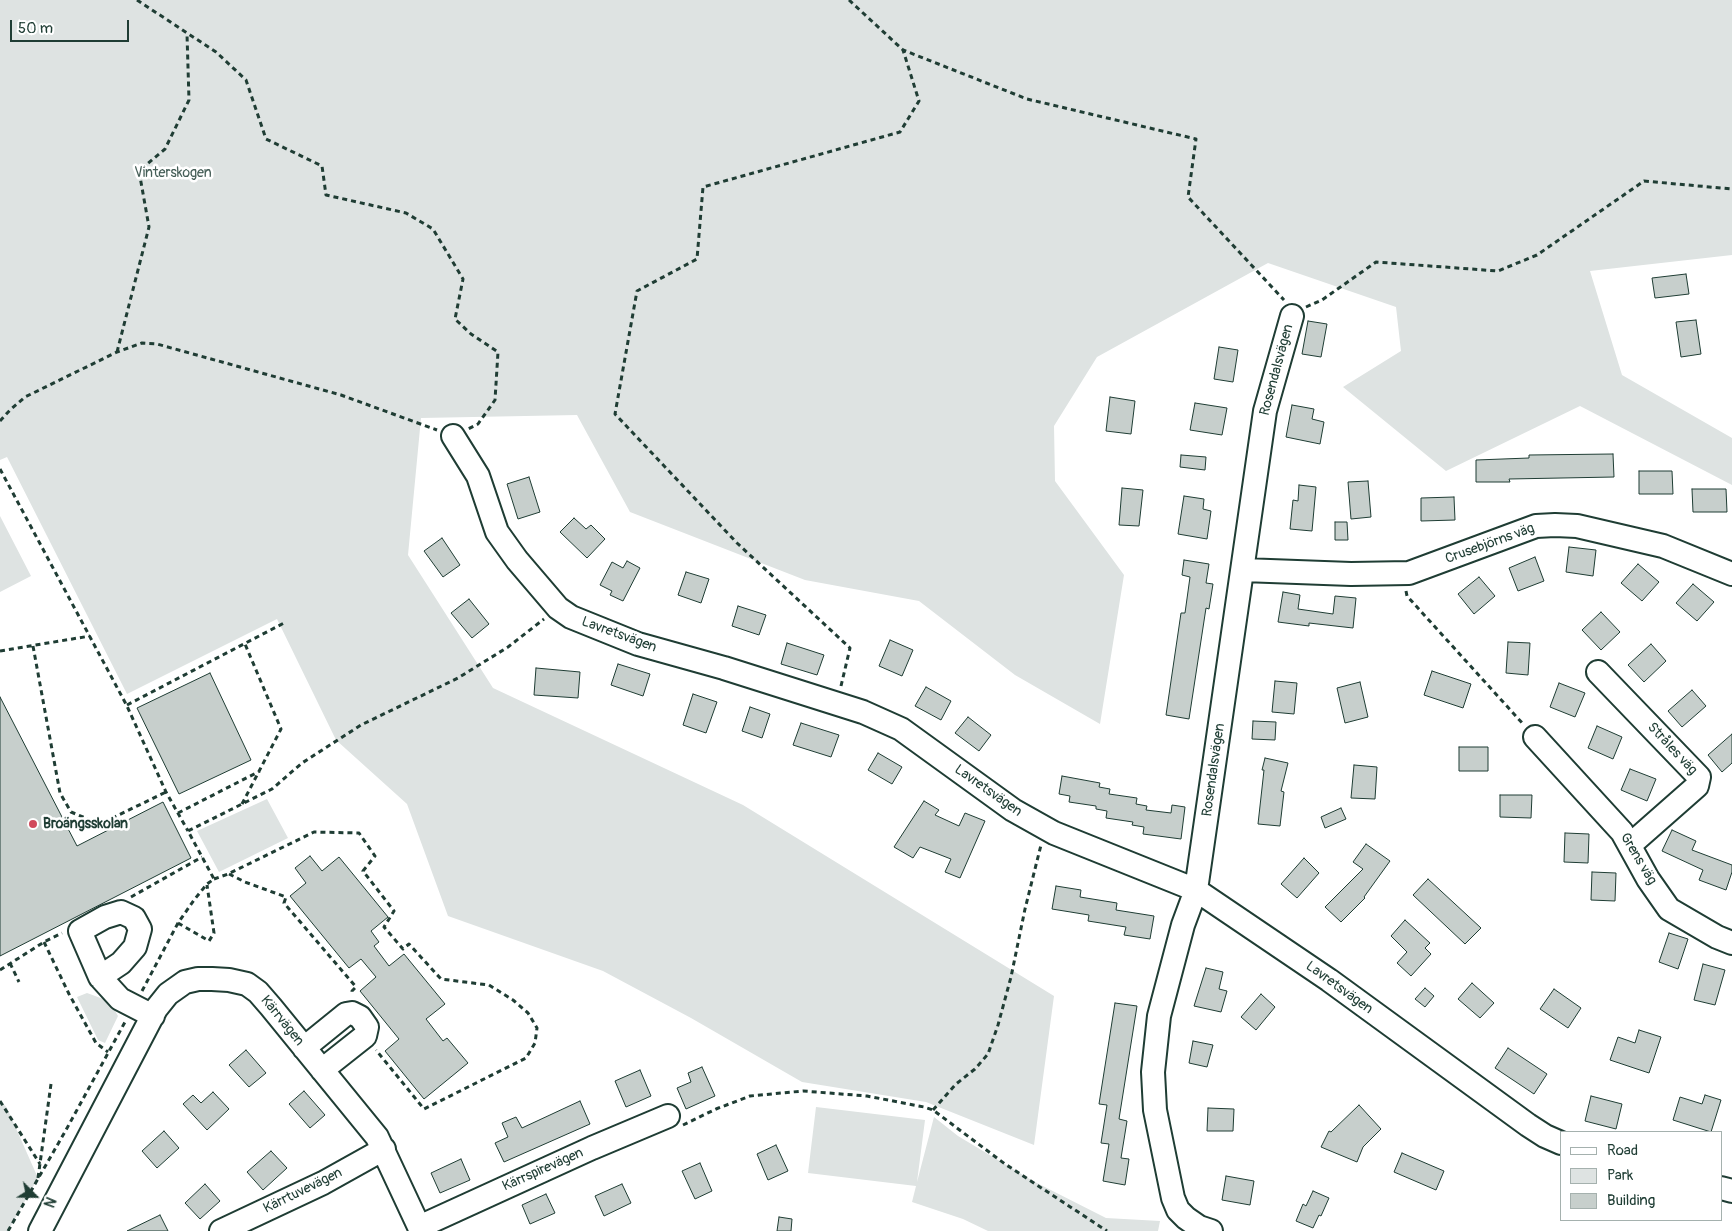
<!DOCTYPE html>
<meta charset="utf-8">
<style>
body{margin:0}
#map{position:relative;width:1732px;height:1231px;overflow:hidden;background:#fff;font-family:Pangolin,sans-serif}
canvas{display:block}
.legend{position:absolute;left:1560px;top:1131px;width:162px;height:90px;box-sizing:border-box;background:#fff;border:1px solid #a5b1ae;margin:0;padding:6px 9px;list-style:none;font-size:15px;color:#1f3d34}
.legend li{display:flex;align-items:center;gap:10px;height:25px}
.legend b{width:25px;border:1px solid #a5b1ae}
.north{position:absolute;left:10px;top:1171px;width:50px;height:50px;-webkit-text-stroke:4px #fff;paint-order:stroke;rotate:113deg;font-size:14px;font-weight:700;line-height:20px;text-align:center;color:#1f3d34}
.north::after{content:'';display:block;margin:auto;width:18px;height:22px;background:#1f3d34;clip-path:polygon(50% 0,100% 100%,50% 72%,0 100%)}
.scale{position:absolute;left:10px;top:20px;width:119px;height:22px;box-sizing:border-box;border:2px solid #1f3d34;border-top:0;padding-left:6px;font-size:15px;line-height:18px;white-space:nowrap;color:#1f3d34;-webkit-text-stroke:4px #fff;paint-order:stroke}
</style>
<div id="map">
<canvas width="1732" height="1231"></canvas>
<ul class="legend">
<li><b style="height:6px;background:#fff"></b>Road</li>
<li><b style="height:14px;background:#dee3e2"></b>Park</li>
<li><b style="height:14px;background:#c7cfcc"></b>Building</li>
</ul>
<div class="north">N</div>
<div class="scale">50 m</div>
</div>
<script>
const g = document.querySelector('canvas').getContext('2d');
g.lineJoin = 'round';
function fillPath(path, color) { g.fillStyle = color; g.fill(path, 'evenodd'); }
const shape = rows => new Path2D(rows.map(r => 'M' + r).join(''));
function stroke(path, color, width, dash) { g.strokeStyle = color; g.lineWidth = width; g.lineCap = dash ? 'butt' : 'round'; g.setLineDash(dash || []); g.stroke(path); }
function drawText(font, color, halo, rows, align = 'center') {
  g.font = font + ' Pangolin,sans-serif'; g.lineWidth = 5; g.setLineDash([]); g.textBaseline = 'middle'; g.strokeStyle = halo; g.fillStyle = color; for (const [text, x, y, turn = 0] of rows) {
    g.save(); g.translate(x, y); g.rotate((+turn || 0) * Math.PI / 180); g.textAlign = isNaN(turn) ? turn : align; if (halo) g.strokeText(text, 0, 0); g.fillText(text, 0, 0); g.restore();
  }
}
fillPath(shape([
 [0,0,1732,0,1732,255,1590,271,1622,375,1732,438,1732,485,1580,406,1446,471,1343,387,1401,351,1396,307,1268,263,1097,357,1054,426,1055,481,1124,575,1100,724,1015,675,919,601,805,580,630,512,577,415,421,418,408,555,493,688,743,805,1054,996,1034,1145,926,1102,802,1082,691,1018,603,971,448,916,407,804,336,740,277,619,127,694,7,457,0,460],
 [0,516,31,576,0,592],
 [267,799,288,838,219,872,197,831],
 [87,993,106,1000,114,1009,118,1016,105,1043,98,1040,77,997],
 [0,1100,7,1108,38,1178,8,1231,0,1231],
 [816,1107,925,1120,917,1182,934,1117,958,1136,1033,1181,1106,1218,1160,1221,1158,1231,988,1231,963,1219,912,1202,916,1186,808,1173]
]), '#dee3e2');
const building = shape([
 [1686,274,1689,294,1655,298,1652,278,1686,274],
 [1696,320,1701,354,1681,357,1676,322,1696,320],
 [1308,321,1327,324,1321,357,1302,354,1308,321],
 [1219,347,1238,350,1233,382,1214,379,1219,347],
 [1110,397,1135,401,1131,434,1106,431,1110,397],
 [1195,403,1227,408,1222,435,1190,430,1195,403],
 [1292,405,1314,409,1312,419,1324,422,1320,444,1286,437,1292,405],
 [1613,454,1614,477,1509,479,1510,482,1476,482,1476,460,1529,458,1529,455,1613,454],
 [1181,455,1206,457,1205,470,1180,467,1181,455],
 [1639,471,1672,471,1673,494,1639,494,1639,471],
 [529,477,540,512,518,519,507,484,529,477],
 [1368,481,1371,517,1351,519,1348,482,1368,481],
 [1299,485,1316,487,1312,531,1290,529,1293,500,1298,501,1299,485],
 [1122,488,1143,490,1139,526,1119,525,1122,488],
 [1692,489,1726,489,1727,512,1693,512,1692,489],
 [1184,496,1204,499,1203,509,1211,511,1207,539,1178,534,1184,496],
 [1454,497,1455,520,1421,521,1421,498,1454,497],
 [574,518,586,529,591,525,605,539,587,558,560,532,574,518],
 [1335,522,1347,522,1348,540,1335,540,1335,522],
 [442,538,460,565,443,577,424,551,442,538],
 [1569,547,1596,550,1593,576,1566,572,1569,547],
 [1535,557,1544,581,1518,591,1509,568,1535,557],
 [1184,560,1209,564,1206,583,1213,584,1209,609,1206,608,1189,719,1166,715,1181,613,1185,613,1190,577,1182,575,1184,560],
 [627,561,640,568,623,601,610,595,612,591,600,585,612,562,623,568,627,561],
 [1638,564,1659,582,1642,601,1621,583,1638,564],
 [686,572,709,579,701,603,678,595,686,572],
 [1479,577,1495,596,1474,614,1458,594,1479,577],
 [1693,584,1714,602,1697,621,1676,603,1693,584],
 [1283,592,1300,595,1298,609,1333,614,1335,596,1356,598,1353,628,1309,623,1309,626,1278,622,1283,592],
 [469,599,489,624,472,638,451,613,469,599],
 [738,606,766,615,759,635,732,626,738,606],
 [1601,612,1620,632,1601,650,1582,630,1601,612],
 [890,640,913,650,902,676,879,666,890,640],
 [1508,642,1530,643,1528,675,1506,673,1508,642],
 [787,643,824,655,817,675,781,664,787,643],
 [1651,644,1666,661,1644,682,1628,665,1651,644],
 [618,664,650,674,643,696,611,685,618,664],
 [536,668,580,672,578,698,534,695,536,668],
 [1432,671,1471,684,1463,708,1424,695,1432,671],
 [210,673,251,760,179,794,137,708,210,673],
 [1275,681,1297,683,1294,714,1272,712,1275,681],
 [1360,682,1368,717,1345,723,1337,688,1360,682],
 [1559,683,1585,693,1575,717,1550,707,1559,683],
 [926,687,951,701,941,720,915,706,926,687],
 [1692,690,1706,706,1682,727,1668,711,1692,690],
 [693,694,717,702,706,733,683,725,693,694],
 [0,697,77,846,163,802,191,858,0,956,0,697],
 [750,707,770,714,762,738,742,731,750,707],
 [968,717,991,735,979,751,955,733,968,717],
 [1253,721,1276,722,1275,740,1252,739,1253,721],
 [801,723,839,735,831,757,793,745,801,723],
 [1597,726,1622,737,1613,759,1588,748,1597,726],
 [1732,734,1732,763,1722,772,1708,755,1732,734],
 [1459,747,1488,747,1488,771,1459,771,1459,747],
 [878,753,902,767,892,784,868,770,878,753],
 [1265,758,1288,763,1281,791,1284,792,1280,826,1258,824,1264,770,1262,770,1265,758],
 [1354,765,1377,767,1375,799,1351,798,1354,765],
 [1630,769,1656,779,1647,801,1621,790,1630,769],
 [1062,776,1100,783,1099,787,1110,789,1109,794,1137,798,1136,804,1147,806,1146,810,1171,813,1172,805,1185,807,1181,839,1143,834,1144,827,1132,825,1133,822,1106,818,1107,811,1096,809,1096,806,1069,802,1070,796,1059,794,1062,776],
 [1500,795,1532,795,1531,818,1500,817,1500,795],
 [924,801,939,810,935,815,959,826,965,813,985,821,960,878,945,872,951,859,920,847,913,858,894,847,924,801],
 [1341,808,1346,819,1325,828,1321,817,1341,808],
 [1672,830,1696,841,1692,850,1732,865,1732,872,1726,890,1699,880,1703,870,1662,851,1672,830],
 [1565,833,1589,834,1588,863,1564,862,1565,833],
 [1366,844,1390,861,1364,897,1365,898,1341,922,1325,907,1363,869,1353,862,1366,844],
 [310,856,322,871,339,857,388,917,371,931,379,942,374,946,389,966,404,954,445,1004,426,1019,443,1041,447,1038,468,1063,424,1099,385,1051,399,1039,360,991,376,977,361,959,349,968,290,896,306,883,295,868,310,856],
 [1304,858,1319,873,1297,898,1281,884,1304,858],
 [1592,872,1616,873,1615,901,1591,900,1592,872],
 [1428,879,1481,928,1465,944,1413,895,1428,879],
 [1056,886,1081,890,1080,897,1117,903,1116,910,1154,916,1150,939,1124,935,1126,927,1088,921,1089,915,1052,909,1056,886],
 [1405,920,1430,943,1425,948,1431,954,1411,976,1397,963,1407,952,1391,936,1405,920],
 [1669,933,1688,939,1678,969,1659,962,1669,933],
 [1703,964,1725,970,1715,1005,1694,1000,1703,964],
 [1206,968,1223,972,1219,989,1227,991,1221,1012,1194,1006,1206,968],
 [1472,983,1494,1003,1480,1018,1458,999,1472,983],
 [1425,988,1434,996,1425,1007,1415,999,1425,988],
 [1554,989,1581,1008,1568,1028,1540,1009,1554,989],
 [1261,994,1275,1007,1256,1030,1241,1017,1261,994],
 [1115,1003,1137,1006,1119,1119,1127,1121,1121,1158,1129,1159,1125,1185,1103,1181,1109,1144,1101,1143,1107,1105,1099,1104,1115,1003],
 [1639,1030,1661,1037,1649,1073,1610,1060,1618,1037,1635,1043,1639,1030],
 [1193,1041,1213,1045,1207,1067,1189,1063,1193,1041],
 [1508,1048,1547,1074,1534,1094,1495,1068,1508,1048],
 [246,1050,266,1073,249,1087,229,1065,246,1050],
 [702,1067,715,1096,686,1109,677,1088,691,1082,688,1073,702,1067],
 [640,1070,651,1096,626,1107,615,1081,640,1070],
 [304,1091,325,1115,310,1128,289,1104,304,1091],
 [213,1092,229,1109,207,1130,183,1104,193,1095,201,1103,213,1092],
 [1705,1095,1721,1100,1711,1132,1673,1120,1680,1097,1702,1104,1705,1095],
 [1591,1096,1622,1104,1616,1129,1585,1121,1591,1096],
 [580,1101,590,1124,504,1162,495,1143,508,1137,502,1123,516,1117,522,1128,580,1101],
 [1359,1105,1381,1129,1363,1147,1357,1162,1321,1147,1329,1131,1331,1132,1359,1105],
 [1208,1108,1234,1109,1233,1131,1207,1131,1208,1108],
 [164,1131,179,1148,157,1168,142,1151,164,1131],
 [776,1145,788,1171,768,1180,757,1154,776,1145],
 [271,1151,287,1168,263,1190,247,1172,271,1151],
 [1402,1153,1444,1171,1436,1190,1394,1172,1402,1153],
 [461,1159,470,1180,440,1193,431,1173,461,1159],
 [700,1163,712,1191,695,1199,682,1171,700,1163],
 [1226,1176,1254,1181,1250,1205,1222,1200,1226,1176],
 [205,1184,220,1201,200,1219,185,1203,205,1184],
 [622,1184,631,1203,604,1216,595,1196,622,1184],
 [1313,1191,1329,1198,1321,1216,1319,1215,1313,1228,1296,1221,1303,1204,1306,1206,1313,1191],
 [546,1194,555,1213,530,1224,522,1205,546,1194],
 [160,1215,168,1231,127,1231,160,1215],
 [779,1217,792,1219,791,1231,777,1231,779,1217]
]);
fillPath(building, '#c7cfcc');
stroke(building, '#1f3d34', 1);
const minor = shape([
 [453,436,478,476,497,532,517,560,558,608,571,617,638,644,724,668,863,712,901,729,1013,810,1054,833,1196,890,1329,980,1528,1125,1545,1136,1561,1143],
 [1243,570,1351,574,1409,573,1536,526,1555,525,1577,526,1663,546,1732,574],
 [1598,672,1699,777,1697,786,1630,845],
 [1535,737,1622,832,1648,879,1669,909,1717,937,1732,943],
 [100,977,80,931,105,917,121,912,134,918,140,929,135,947,121,963,100,977,120,999,153,1016],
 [304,1048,346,1014,352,1013,360,1017,367,1027,365,1036,322,1070],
 [1721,1188,1732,1191],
 [419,1227,592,1148,668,1116],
 [40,1231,156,1009,168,994,185,982,198,979,212,979,229,980,247,984,258,992,271,1007,377,1137,421,1231],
 [221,1231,323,1183,384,1149],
 [1211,1231,1199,1227,1186,1218,1178,1210,1173,1198,1155,1110,1153,1072,1159,1016,1183,925,1196,890,1265,411,1292,316]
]);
stroke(minor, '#1f3d34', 26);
stroke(shape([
 [137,0,216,52,246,80,266,139,322,166,326,195,406,213,433,229,463,279,455,319,471,334,498,352,495,400,478,424,468,429],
 [849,0,903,50,1027,99,1196,139,1188,197,1284,300],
 [1306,307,1322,300,1376,262,1498,271,1537,255,1644,181,1732,189],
 [117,352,149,227,139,171,165,149,189,100,187,34],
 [0,421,10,410,25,397,117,352,142,343,157,344,341,395,437,430],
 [0,469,127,706,166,792,188,831],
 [1406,591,1407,596,1524,725],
 [33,646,60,793,71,812,100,824,166,792],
 [0,651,90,636],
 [841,686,850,648,737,543,615,414,637,291,697,259,703,187,900,132,919,101,903,50],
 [127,705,284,623],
 [242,804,281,729,245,644],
 [178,813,260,771],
 [229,874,245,882,286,897,284,903,356,987,352,991,352,995],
 [214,879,228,874,314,832,359,833,375,856,363,871,394,911,384,927,403,949,409,944,441,979,489,985,513,1000,528,1013,537,1028,535,1043,526,1058,424,1109,376,1050],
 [131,897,202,857],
 [178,923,209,941,214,933,207,885],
 [44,942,69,994,96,1043,108,1052],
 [10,963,19,982],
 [0,970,44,942,62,933],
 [142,991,178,923,194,900,207,884,214,879,188,831,272,789,302,763,361,725,458,678,508,647,544,619],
 [0,1101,40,1164],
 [933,1110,956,1084,975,1069,988,1054,998,1025,1011,977,1025,909,1041,845],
 [683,1125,716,1109,750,1096,803,1091,867,1096,924,1107,933,1110,1005,1164,1107,1231],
 [38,1178,51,1084],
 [8,1231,66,1130,125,1022]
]), '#1f3d34', 3, [5, 4]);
stroke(minor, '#fff', 22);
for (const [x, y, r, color] of [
 [33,824,5,"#d1495b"]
]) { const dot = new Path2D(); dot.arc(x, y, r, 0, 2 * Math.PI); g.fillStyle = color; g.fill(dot); stroke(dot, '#fff', 2); }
drawText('14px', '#455e57', '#fff', [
 ["Vinterskogen",173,173]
]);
drawText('14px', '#1f3d34', '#fff', [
 ["Rosendalsvägen",1277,370,-75],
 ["Crusebjörns väg",1490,544,-20],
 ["Lavretsvägen",619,635,20],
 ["Stråles väg",1672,749,47],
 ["Rosendalsvägen",1214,770,-82],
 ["Lavretsvägen",988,791,35],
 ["Grens väg",1638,859,59],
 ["Lavretsvägen",1339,988,36],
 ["Kärrvägen",282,1021,51],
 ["Kärrspirevägen",543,1170,-24],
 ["Kärrtuvevägen",303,1191,-26]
]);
drawText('bold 14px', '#1f3d34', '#fff', [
 ["Broängsskolan",43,824]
], 'left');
</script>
